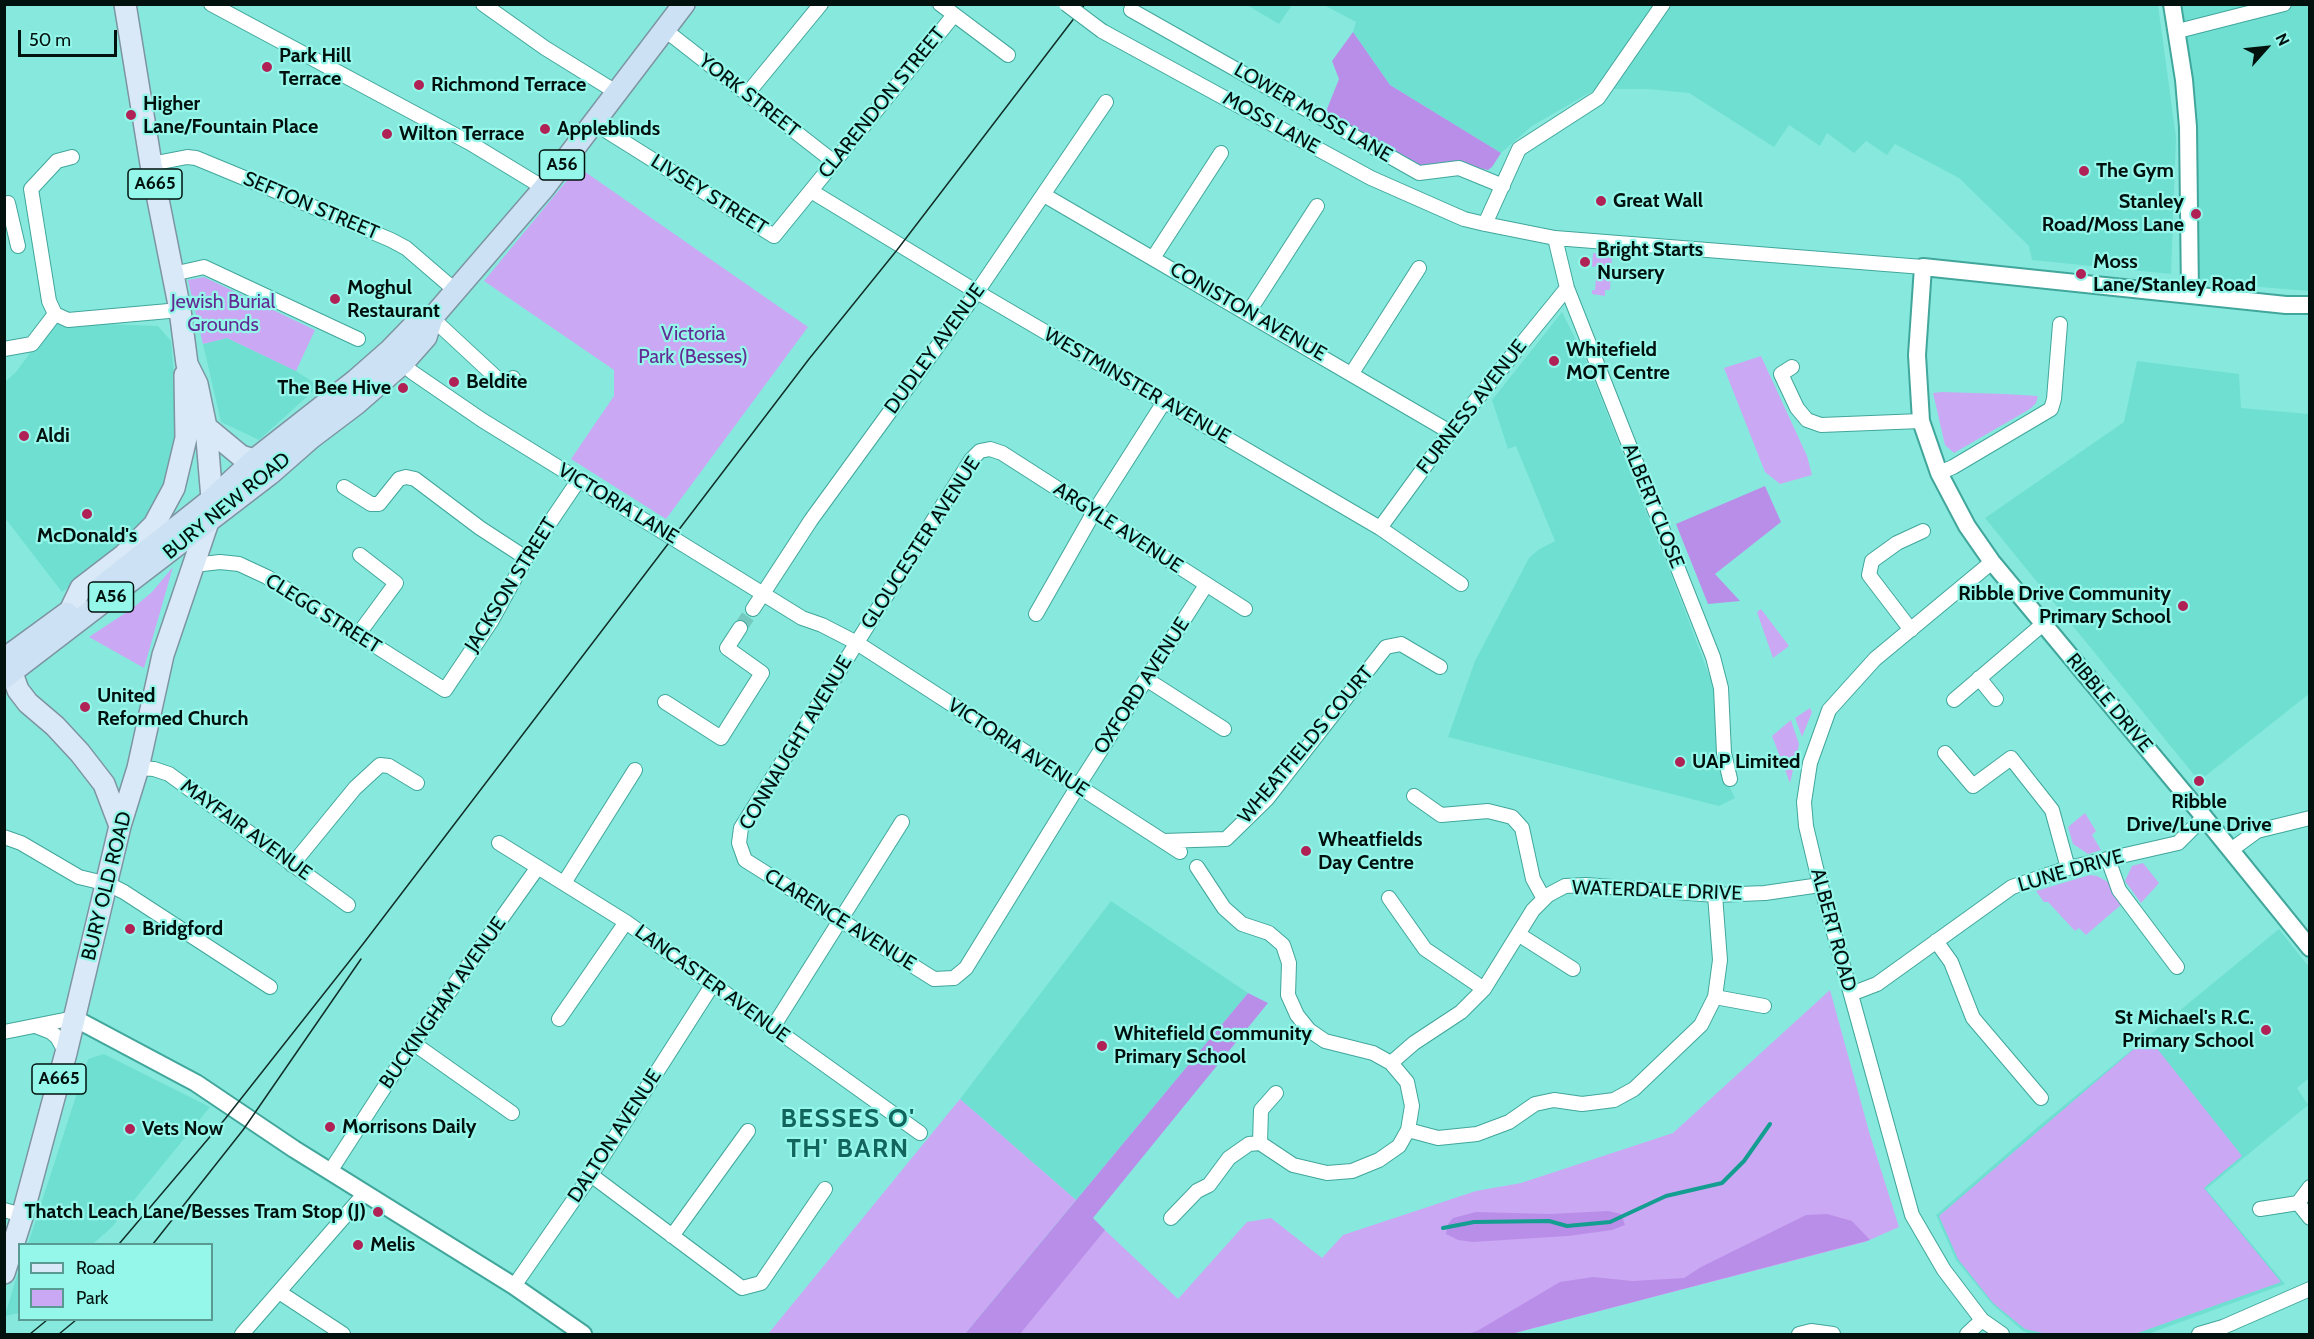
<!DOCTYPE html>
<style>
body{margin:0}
#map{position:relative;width:2314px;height:1339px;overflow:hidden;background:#87e9dd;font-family:Cabin,sans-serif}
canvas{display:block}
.frame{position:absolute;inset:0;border:6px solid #00110e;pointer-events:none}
.legend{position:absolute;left:18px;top:1243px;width:195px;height:78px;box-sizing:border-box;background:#95f6ea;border:2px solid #599a92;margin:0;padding:8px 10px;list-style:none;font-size:18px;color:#00110e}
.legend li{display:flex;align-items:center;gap:12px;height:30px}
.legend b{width:30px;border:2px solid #599a92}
.north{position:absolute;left:2236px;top:18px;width:60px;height:60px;-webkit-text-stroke:4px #95f6ea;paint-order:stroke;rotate:63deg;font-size:16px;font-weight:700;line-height:24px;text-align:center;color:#00110e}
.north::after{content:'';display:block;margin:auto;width:21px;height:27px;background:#00110e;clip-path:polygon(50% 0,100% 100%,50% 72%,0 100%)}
.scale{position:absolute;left:18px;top:30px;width:99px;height:27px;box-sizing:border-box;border:3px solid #00110e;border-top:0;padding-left:8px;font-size:18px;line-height:21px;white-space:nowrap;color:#00110e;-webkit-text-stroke:4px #95f6ea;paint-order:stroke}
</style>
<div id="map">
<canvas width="2314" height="1339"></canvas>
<div class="frame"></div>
<ul class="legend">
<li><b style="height:8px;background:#d9e9f7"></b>Road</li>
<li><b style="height:16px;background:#cba8f4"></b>Park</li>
</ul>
<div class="north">N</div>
<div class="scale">50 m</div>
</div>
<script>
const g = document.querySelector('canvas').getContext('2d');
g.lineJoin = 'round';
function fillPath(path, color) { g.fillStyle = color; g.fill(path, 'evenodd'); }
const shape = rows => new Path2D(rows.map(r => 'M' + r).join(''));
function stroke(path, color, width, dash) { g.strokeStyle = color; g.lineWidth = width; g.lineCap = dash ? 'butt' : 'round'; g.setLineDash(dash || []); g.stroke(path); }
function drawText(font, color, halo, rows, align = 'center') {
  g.font = font + ' Cabin,sans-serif'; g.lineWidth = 4.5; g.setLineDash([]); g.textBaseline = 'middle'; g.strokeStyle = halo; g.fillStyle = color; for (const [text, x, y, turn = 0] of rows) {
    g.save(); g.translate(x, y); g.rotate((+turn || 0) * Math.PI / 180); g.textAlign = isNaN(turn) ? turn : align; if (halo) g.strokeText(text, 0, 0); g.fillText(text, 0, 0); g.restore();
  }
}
fillPath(shape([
 [1247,5,1292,5,1279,24],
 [1324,5,2158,5,2176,137,2171,274,2032,260,2029,246,1959,178,1895,144,1887,155,1866,141,1854,153,1827,133,1820,146,1789,125,1774,147,1689,93,1648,89,1596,89,1532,126,1501,153,1390,85,1353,32,1356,22],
 [2181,5,2309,5,2309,291,2198,282,2192,100],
 [1562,312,1586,360,1677,590,1720,704,1722,772,1735,798,1719,806,1448,737,1475,661,1529,558,1538,550,1555,541,1516,446,1508,449,1492,400],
 [53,322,158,326,171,341,179,432,165,495,132,542,62,592,5,518,5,382,16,372],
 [227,338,296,371,319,386,259,440,221,422,203,344],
 [2137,361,2239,374,2241,408,2309,414,2309,694,2199,781,1985,518,2124,422],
 [1111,901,1248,993,1076,1200,960,1099],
 [2279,929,2309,967,2309,1078,2297,1088,2308,1105,2206,1189,2285,1284,2148,1334,2031,1334,2023,1331,1993,1305,1956,1260,1936,1215,2039,1126],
 [104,1054,210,1107,112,1227,93,1244,28,1244,88,1059],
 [19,1269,19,1313,5,1316,5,1315]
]), '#6fdfd2');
fillPath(shape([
 [578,167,808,327,666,519,571,459,614,396,614,370,484,281],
 [1593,253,1612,256,1610,290,1605,290,1605,296,1592,294,1592,290,1595,290,1597,266,1592,267],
 [204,277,315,330,296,371,227,338,203,344,188,280],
 [1761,356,1807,456,1812,475,1780,484,1765,472,1724,368],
 [1942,392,2005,394,2038,396,2036,403,2030,409,1954,453,1945,445,1933,393],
 [173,567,144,668,89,637,133,608,152,592],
 [1761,609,1789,646,1773,658,1757,612],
 [1810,708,1812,712,1802,737,1795,718],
 [1791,720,1799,744,1790,783,1772,736],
 [2085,813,2096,831,2092,835,2101,850,2088,854,2073,844,2068,827],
 [2143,863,2159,883,2141,903,2125,881,2132,866],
 [2090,875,2097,876,2108,882,2123,903,2086,935,2079,928,2075,931,2048,902,2044,902,2036,891],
 [1830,990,1870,1135,1899,1227,1865,1242,1511,1334,997,1334,1092,1218,1178,1299,1247,1222,1271,1218,1322,1258,1343,1235,1476,1191,1521,1183,1673,1133],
 [2148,1037,2242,1156,2204,1188,2281,1282,2135,1334,2047,1334,2025,1329,1993,1303,1958,1259,1939,1216],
 [960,1099,1076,1200,965,1334,768,1334]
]), '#cba8f4');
fillPath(shape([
 [1353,32,1390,85,1501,153,1492,167,1488,170,1466,165,1417,165,1325,114,1339,79,1332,61],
 [1765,486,1781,522,1715,574,1740,601,1708,604,1676,524],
 [1248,993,1268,1003,1093,1218,1105,1230,1020,1334,965,1334],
 [1608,1211,1621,1214,1625,1225,1612,1230,1568,1236,1472,1242,1458,1240,1446,1234,1448,1224,1453,1218,1476,1212,1550,1214],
 [1827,1214,1852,1221,1870,1240,1511,1334,1467,1334,1477,1331,1560,1282,1593,1277,1632,1281,1684,1278,1701,1267,1806,1215]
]), '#b98ee8');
stroke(shape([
 [1443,1228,1474,1222,1549,1221,1567,1226,1610,1222,1666,1196,1722,1183,1744,1161,1770,1124]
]), '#149d91', 4);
stroke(shape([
 [740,628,753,609]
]), '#73c9be', 14, [14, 7]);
const minor = shape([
 [211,4,470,143,544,188],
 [483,4,545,48,616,92],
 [940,4,1008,55],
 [1663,4,1598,98,1519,149,1485,224,1555,238,1923,267],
 [1131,10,1419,173,1459,168,1503,186],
 [665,30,834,162],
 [1102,31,1371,178,1464,219,1485,224],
 [2178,31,2284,4],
 [747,94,821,4],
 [594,123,774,236,954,15],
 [72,157,57,161,31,189,49,301,55,314,68,320,180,310],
 [151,164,187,157,196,158,271,189,391,240,406,248,456,291],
 [811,191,977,292,1380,528,1461,584],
 [1044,195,1450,432],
 [8,203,18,246],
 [1555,238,1567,288,1713,657,1721,688,1724,753,1730,779],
 [1153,258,1221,153],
 [173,274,204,267,358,339],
 [1248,313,1317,206],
 [432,318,501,382,506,382,513,378],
 [4,349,32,344,55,314],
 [397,358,412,372,482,420,802,618,822,625,857,643,1180,852],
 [1792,367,1781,374,1797,408,1807,420,1821,425,1921,421],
 [1352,373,1419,268],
 [1939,473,1953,467,2051,409,2054,399,2060,324],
 [344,487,371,504,379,504,399,479,406,477,415,479,480,528,526,558],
 [1380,528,1450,432,1567,288],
 [1992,562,1875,659,1829,710,1810,763,1804,802,1806,826,1816,868,1912,1215,1944,1270,1982,1320,2002,1334],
 [194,565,220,562,239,564,267,577,445,690,492,620,526,558,578,481],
 [1206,585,1078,786,966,968,954,978,934,979,745,860,739,843,741,828,971,460,980,451,990,449,1002,453,1245,609],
 [753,609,811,520,977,292,1106,102],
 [1036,614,1094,512,1164,402],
 [1911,630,1869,575,1872,561,1897,543,1923,531],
 [357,636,396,583,360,555],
 [1979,678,1996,699],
 [1146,679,1224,729],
 [1954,700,2043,624],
 [665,702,721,738,762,673,727,648,740,628],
 [1945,753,1973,786,2011,758,2052,810,2068,868],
 [138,768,154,769,169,774,348,905],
 [1414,796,1441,815,1488,811,1512,817,1522,828,1533,879,1544,899],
 [4,837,21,843,79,877,108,884,124,892,270,987],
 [1163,841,1226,839,1267,799,1386,647,1401,644,1440,667],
 [499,843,626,922,920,1133],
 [2231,850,2257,831,2310,818],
 [2108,859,2119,890,2177,967],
 [292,865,355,788,380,765,389,766,417,783],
 [564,883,635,770],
 [1389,898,1425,949,1484,989],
 [1518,934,1573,969],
 [1936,941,1951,962,1973,1018,2041,1098],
 [1851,994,1877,984,2012,887,2068,868,2178,843,2204,817],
 [1715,997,1764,1006],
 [559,1019,626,922],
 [38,1027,51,1032,57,1037,66,1053],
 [773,1027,902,822],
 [4,1032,74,1018],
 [413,1043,512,1113],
 [1391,1063,1414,1043,1461,1012,1484,989,1533,910,1548,895,1565,886,1586,885,1715,895,1765,893,1820,885],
 [1408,1130,1438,1138,1477,1134,1509,1122,1535,1104,1554,1100,1582,1104,1614,1100,1634,1089,1701,1025,1715,997,1720,960,1715,895],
 [1260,1143,1261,1110,1276,1093],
 [331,1170,413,1043,538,867],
 [591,1175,742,1288,761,1283,825,1189],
 [2298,1203,2310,1218],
 [2260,1209,2298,1203,2310,1187],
 [4,1210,22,1215],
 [1171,1218,1197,1191,1209,1185,1229,1158,1249,1144,1260,1143,1293,1165,1327,1173,1352,1171,1379,1160,1399,1146,1408,1130,1412,1106,1407,1082,1391,1063,1373,1053,1325,1041,1309,1030,1297,1015,1288,995,1289,963,1283,945,1269,933,1242,924,1224,908,1197,867],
 [672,1236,748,1131],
 [514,1286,591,1175,713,984],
 [279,1292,343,1334],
 [242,1334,365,1193],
 [1799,1334,1811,1331,1833,1334],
 [1967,1334,1982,1320],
 [2199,1334,2223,1327,2310,1289]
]);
const tertiary = shape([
 [2172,4,2184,80,2188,127,2190,294],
 [2310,305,2286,305,1923,267,1917,355,1921,421,1939,473,1967,526,1992,562,2204,817,2310,948],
 [74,1018,196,1083,294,1149,514,1286,583,1334]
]);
const primary = shape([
 [206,427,241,456,254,460],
 [70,611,81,588,124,555,154,525,174,488,186,438,185,375],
 [12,655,10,661,12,673,18,690,28,703,55,726,80,753,104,784,120,826],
 [4,1273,22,1217,66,1053,120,826,138,768,163,655,209,519,212,499,206,427,197,384,187,364,180,310,151,164,125,4]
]);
const trunk = shape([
 [101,587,212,499,254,460,356,380,389,351,421,318,432,318],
 [4,659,67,613],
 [4,678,270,474,311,438,356,404,403,363,426,337,432,318,544,188,684,4]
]);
stroke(minor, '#41a69b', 16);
stroke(tertiary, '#41a69b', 20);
stroke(primary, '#7d94a2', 24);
stroke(trunk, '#7d94a2', 24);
stroke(minor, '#fff', 14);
stroke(tertiary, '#fff', 16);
stroke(primary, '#d9e9f7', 21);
stroke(trunk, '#cce2f4', 21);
stroke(shape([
 [119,1244,225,1119,363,944,809,359,897,250,1085,4],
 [153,1244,243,1130,361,959],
 [30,1334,47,1320],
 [59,1334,76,1320]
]), '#122e29', 1.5);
const minorBridge = shape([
 [1066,4,1102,31]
]);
stroke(minorBridge, '#41a69b', 16, []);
stroke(minorBridge, '#fff', 14);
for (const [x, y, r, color] of [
 [267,67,6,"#b02156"],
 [419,85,6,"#b02156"],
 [131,115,6,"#b02156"],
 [545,129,6,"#b02156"],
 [387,134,6,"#b02156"],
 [2084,171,6,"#b02156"],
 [1601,201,6,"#b02156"],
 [2196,214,6,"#b02156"],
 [1585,262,6,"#b02156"],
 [2081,274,6,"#b02156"],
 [335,299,6,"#b02156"],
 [1554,361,6,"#b02156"],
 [454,382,6,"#b02156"],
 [403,388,6,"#b02156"],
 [24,436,6,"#b02156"],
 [87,514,6,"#b02156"],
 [2183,606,6,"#b02156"],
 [85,707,6,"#b02156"],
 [1680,762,6,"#b02156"],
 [2199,781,6,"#b02156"],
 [1306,851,6,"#b02156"],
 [130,929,6,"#b02156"],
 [2266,1030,6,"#b02156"],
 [1102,1046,6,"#b02156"],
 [330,1127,6,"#b02156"],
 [130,1129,6,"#b02156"],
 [378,1212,6,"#b02156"],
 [358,1245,6,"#b02156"]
]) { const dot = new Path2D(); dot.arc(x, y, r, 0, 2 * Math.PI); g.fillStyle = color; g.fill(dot); stroke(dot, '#95f6ea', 2); }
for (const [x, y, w] of [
 [562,165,45],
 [155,184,54],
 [111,597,45],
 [59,1079,54]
]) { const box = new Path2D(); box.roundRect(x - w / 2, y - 15, w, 30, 4.5); g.fillStyle = '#95f6ea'; g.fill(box); stroke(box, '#00110e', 1.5); }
drawText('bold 18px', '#00110e', null, [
 ["A56",562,165],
 ["A665",155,184],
 ["A56",111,597],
 ["A665",59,1079]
]);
drawText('bold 20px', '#00110e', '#95f6ea', [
 ["Park Hill",279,56],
 ["Terrace",279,79],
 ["Richmond Terrace",431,85],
 ["Higher",143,104],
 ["Lane/Fountain Place",143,127],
 ["Appleblinds",557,129],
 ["Wilton Terrace",399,134],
 ["The Gym",2096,171],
 ["Great Wall",1613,201],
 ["Stanley",2184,202,"right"],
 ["Road/Moss Lane",2184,225,"right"],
 ["Bright Starts",1597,250],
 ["Nursery",1597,273],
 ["Moss",2093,262],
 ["Lane/Stanley Road",2093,285],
 ["Moghul",347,288],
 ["Restaurant",347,311],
 ["Whitefield",1566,350],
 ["MOT Centre",1566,373],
 ["Beldite",466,382],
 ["The Bee Hive",391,388,"right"],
 ["Aldi",36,436],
 ["McDonald's",87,536,"center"],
 ["Ribble Drive Community",2171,594,"right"],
 ["Primary School",2171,617,"right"],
 ["United",97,696],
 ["Reformed Church",97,719],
 ["UAP Limited",1692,762],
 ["Ribble",2199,802,"center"],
 ["Drive/Lune Drive",2199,825,"center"],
 ["Wheatfields",1318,840],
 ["Day Centre",1318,863],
 ["Bridgford",142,929],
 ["St Michael's R.C.",2254,1018,"right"],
 ["Primary School",2254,1041,"right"],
 ["Whitefield Community",1114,1034],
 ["Primary School",1114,1057],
 ["Morrisons Daily",342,1127],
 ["Vets Now",142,1129],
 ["Thatch Leach Lane/Besses Tram Stop (J)",366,1212,"right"],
 ["Melis",370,1245]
], 'left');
drawText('20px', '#00110e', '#95f6ea', [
 ["YORK STREET",749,96,38],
 ["CLARENDON STREET",882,103,-51],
 ["LOWER MOSS LANE",1313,113,30],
 ["MOSS LANE",1271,123,29],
 ["LIVSEY STREET",709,195,32],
 ["SEFTON STREET",311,206,23],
 ["CONISTON AVENUE",1248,312,30],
 ["DUDLEY AVENUE",935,349,-54],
 ["WESTMINSTER AVENUE",1137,386,30],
 ["FURNESS AVENUE",1472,407,-52],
 ["VICTORIA LANE",618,504,31],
 ["BURY NEW ROAD",227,506,-39],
 ["ALBERT CLOSE",1653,506,68],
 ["ARGYLE AVENUE",1118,528,33],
 ["GLOUCESTER AVENUE",921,543,-57],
 ["JACKSON STREET",511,585,-58],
 ["CLEGG STREET",323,614,32],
 ["OXFORD AVENUE",1142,686,-57],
 ["RIBBLE DRIVE",2109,703,50],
 ["CONNAUGHT AVENUE",796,743,-59],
 ["WHEATFIELDS COURT",1306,745,-50],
 ["VICTORIA AVENUE",1018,748,33],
 ["MAYFAIR AVENUE",246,830,36],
 ["LUNE DRIVE",2071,871,-16],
 ["BURY OLD ROAD",107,886,-76],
 ["WATERDALE DRIVE",1657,891,2],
 ["CLARENCE AVENUE",840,920,32],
 ["ALBERT ROAD",1833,930,75],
 ["LANCASTER AVENUE",712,984,36],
 ["BUCKINGHAM AVENUE",443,1003,-55],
 ["DALTON AVENUE",615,1136,-57]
]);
drawText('20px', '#642b93', '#95f6ea', [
 ["Jewish Burial",223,302],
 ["Grounds",223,325],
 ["Victoria",693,334],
 ["Park (Besses)",693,357]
]);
g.letterSpacing = '1.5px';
drawText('bold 26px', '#11655d', '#95f6ea', [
 ["BESSES O'",848,1119],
 ["TH' BARN",848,1149]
]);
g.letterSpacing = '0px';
</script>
